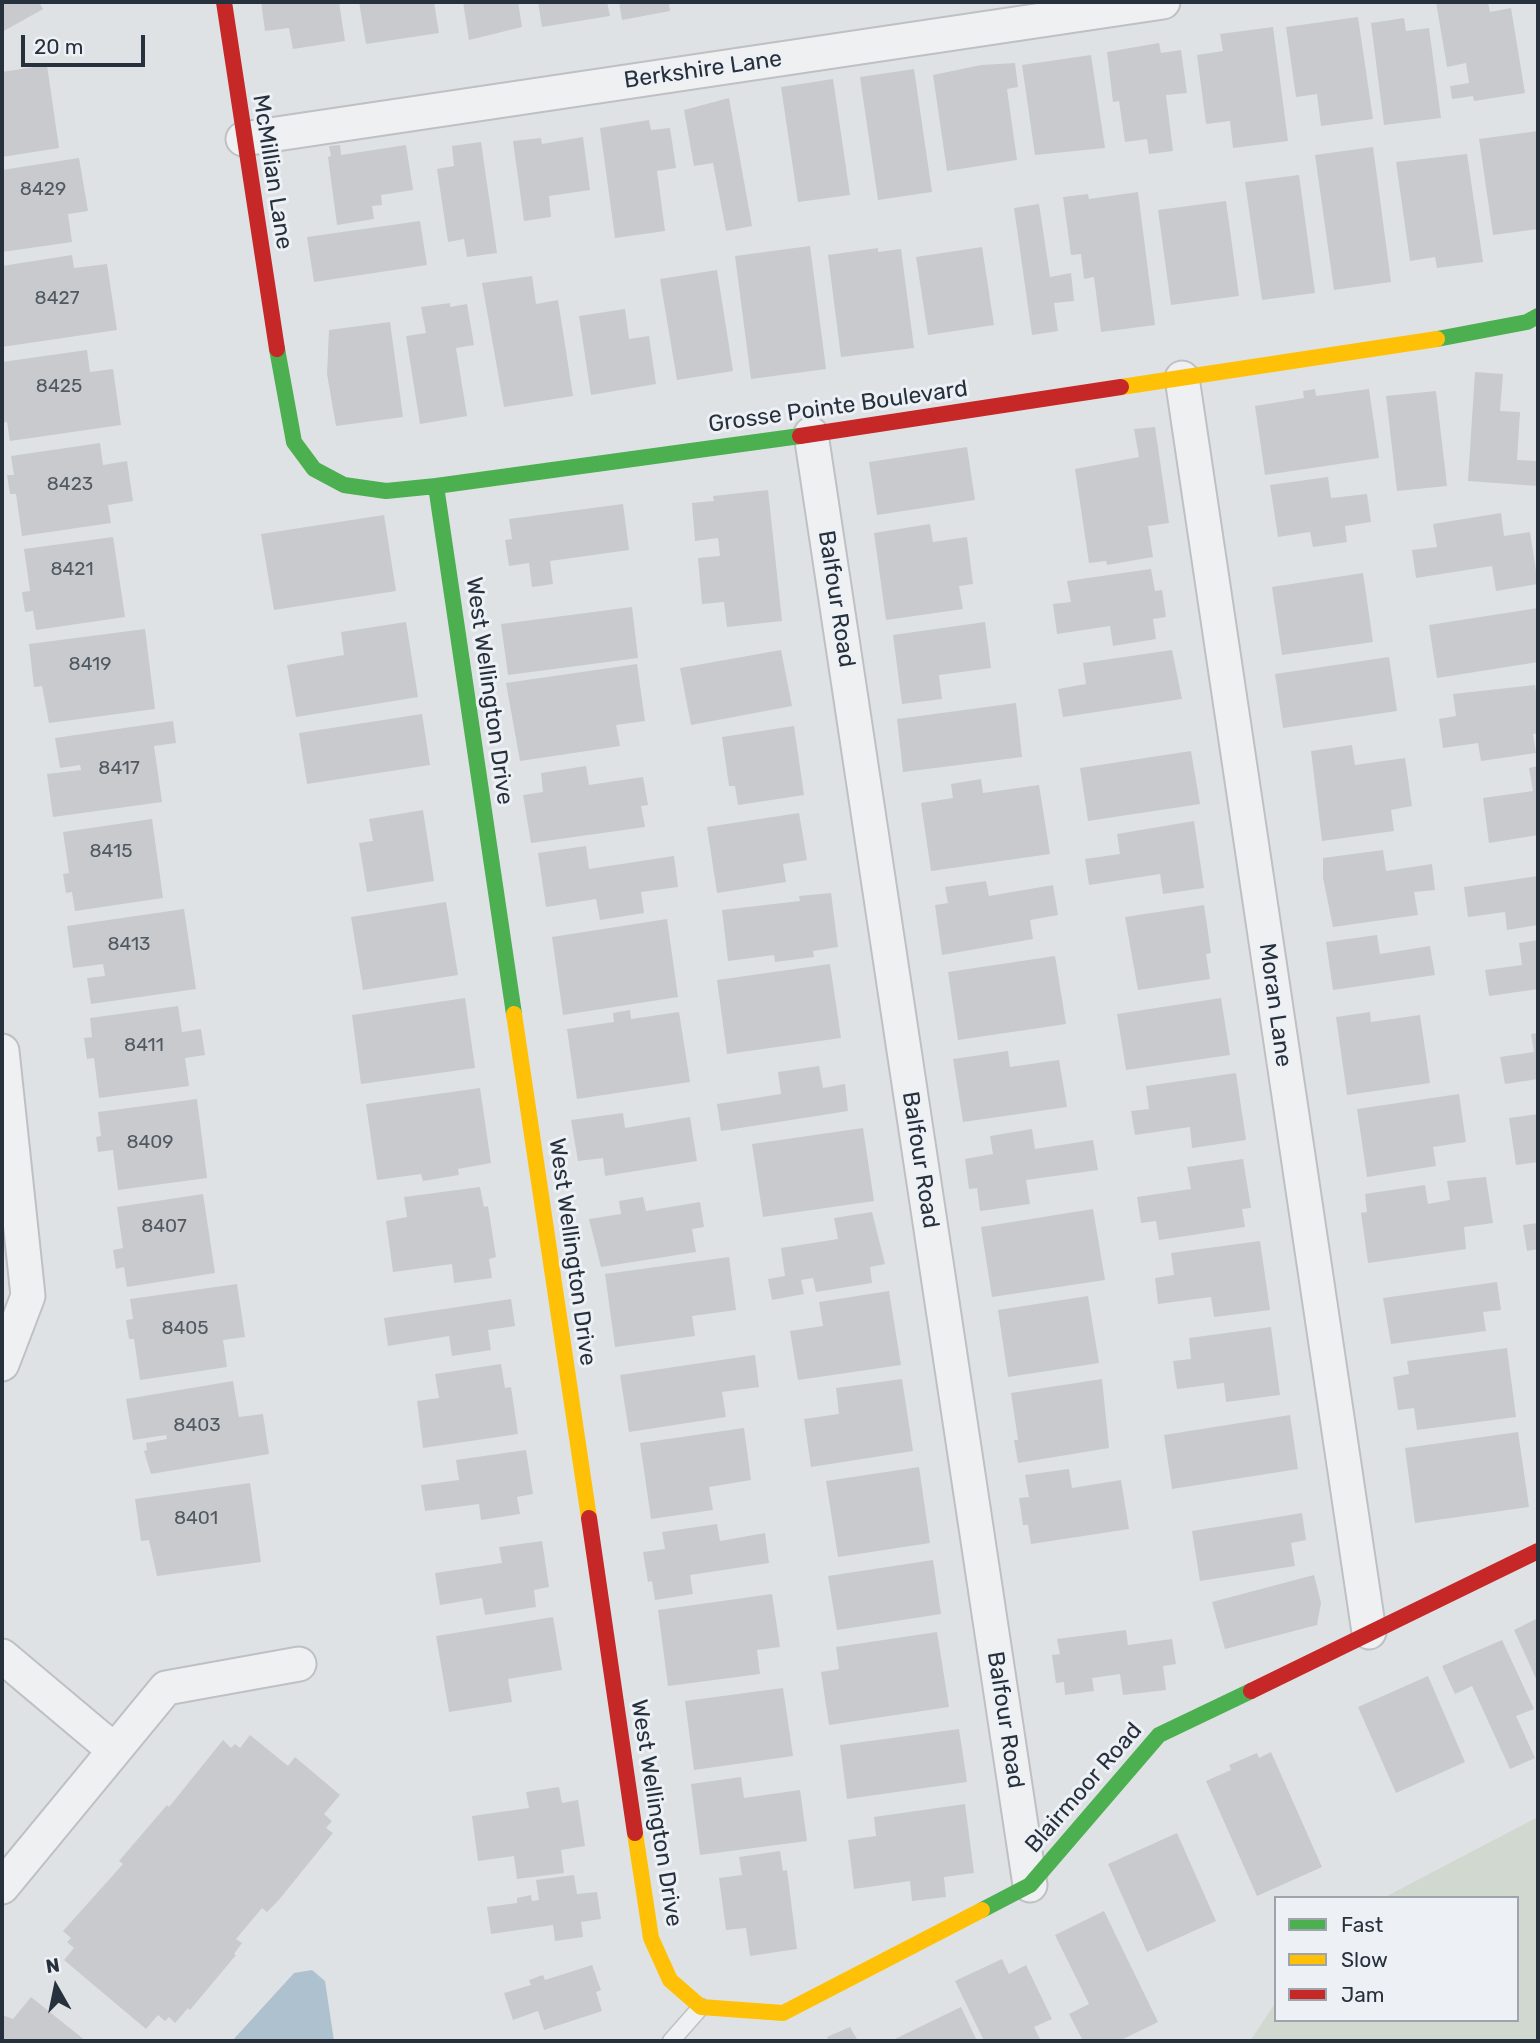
<!DOCTYPE html>
<style>
body{margin:0}
#map{position:relative;width:1540px;height:2043px;overflow:hidden;background:#dfe2e5;font-family:Rubik,sans-serif}
canvas{display:block}
.frame{position:absolute;inset:0;border:4px solid #27313d;pointer-events:none}
.legend{position:absolute;left:1274px;top:1896px;width:245px;height:126px;box-sizing:border-box;background:#edf1f5;border:2px solid #9ea4ab;margin:0;padding:9px 12px;list-style:none;font-size:21px;color:#27313d}
.legend li{display:flex;align-items:center;gap:14px;height:35px}
.legend b{width:35px;border:2px solid #9ea4ab}
.north{position:absolute;left:21px;top:1952px;width:70px;height:70px;-webkit-text-stroke:5px #edf1f5;paint-order:stroke;rotate:351deg;font-size:19px;font-weight:700;line-height:28px;text-align:center;color:#27313d}
.north::after{content:'';display:block;margin:auto;width:24px;height:32px;background:#27313d;clip-path:polygon(50% 0,100% 100%,50% 72%,0 100%)}
.scale{position:absolute;left:21px;top:35px;width:124px;height:32px;box-sizing:border-box;border:4px solid #27313d;border-top:0;padding-left:9px;font-size:21px;line-height:24px;white-space:nowrap;color:#27313d;-webkit-text-stroke:5px #edf1f5;paint-order:stroke}
</style>
<div id="map">
<canvas width="1540" height="2043"></canvas>
<div class="frame"></div>
<ul class="legend">
<li><b style="height:9px;background:#4caf50"></b>Fast</li>
<li><b style="height:9px;background:#ffc107"></b>Slow</li>
<li><b style="height:9px;background:#c62828"></b>Jam</li>
</ul>
<div class="north">N</div>
<div class="scale">20 m</div>
</div>
<script>
const g = document.querySelector('canvas').getContext('2d');
g.lineJoin = 'round';
function fillPath(path, color) { g.fillStyle = color; g.fill(path, 'evenodd'); }
const shape = rows => new Path2D(rows.map(r => 'M' + r).join(''));
function stroke(path, color, width, dash) { g.strokeStyle = color; g.lineWidth = width; g.lineCap = dash ? 'butt' : 'round'; g.setLineDash(dash || []); g.stroke(path); }
function drawText(font, color, halo, rows, align = 'center') {
  g.font = font + ' Rubik,sans-serif'; g.lineWidth = 6; g.setLineDash([]); g.textBaseline = 'middle'; g.strokeStyle = halo; g.fillStyle = color; for (const [text, x, y, turn = 0] of rows) {
    g.save(); g.translate(x, y); g.rotate((+turn || 0) * Math.PI / 180); g.textAlign = isNaN(turn) ? turn : align; if (halo) g.strokeText(text, 0, 0); g.fillText(text, 0, 0); g.restore();
  }
}
fillPath(shape([
 [1538,1817,1538,2041,1250,2041,1276,2002,1276,2020,1517,2020,1517,1898,1383,1898]
]), '#d1d8d0');
fillPath(shape([
 [312,1970,325,1981,334,2041,232,2041,294,1973]
]), '#aec1cf');
fillPath(shape([
 [2,2,39,2,43,9,2,32],
 [261,2,339,2,345,41,293,49,289,28,265,31],
 [359,2,434,2,439,33,366,44],
 [463,2,518,2,522,27,469,40],
 [538,2,607,2,610,16,542,27],
 [619,2,669,2,670,11,622,20],
 [1436,2,1488,2,1490,12,1511,8,1525,93,1474,101,1473,96,1452,99,1450,86,1469,83,1466,63,1447,67],
 [1358,17,1373,119,1321,126,1317,94,1296,97,1286,27],
 [1404,18,1406,31,1429,28,1441,118,1384,125,1371,23],
 [1273,27,1288,141,1233,148,1230,121,1206,124,1197,55,1223,51,1220,34],
 [1159,43,1161,53,1181,50,1187,93,1166,95,1173,151,1149,154,1147,139,1125,142,1119,101,1113,102,1107,52],
 [1091,55,1105,148,1035,155,1022,65],
 [1015,63,1018,87,1007,89,1017,160,947,171,933,75,981,65],
 [47,65,59,148,2,157,2,72],
 [914,69,932,192,878,200,860,77],
 [833,79,850,195,798,202,781,87],
 [729,98,752,226,726,231,713,163,694,166,684,110],
 [649,120,651,130,670,128,676,168,657,171,665,231,615,238,600,128],
 [1538,131,1538,229,1493,235,1479,139],
 [583,137,590,190,549,196,551,217,524,221,513,141,541,138,542,144],
 [481,142,497,253,467,257,464,239,448,242,437,169,454,166,452,146],
 [340,145,341,155,406,145,413,190,381,195,382,205,372,206,374,219,337,225,328,157,331,156,329,146],
 [1373,147,1391,282,1334,290,1315,155],
 [1467,154,1483,262,1437,268,1435,257,1410,261,1396,162],
 [79,158,88,211,68,214,72,242,2,252,2,170],
 [1299,175,1315,293,1262,300,1245,182],
 [1138,192,1155,325,1101,332,1094,277,1084,279,1081,254,1071,255,1063,197,1088,194,1089,199],
 [1226,201,1239,296,1171,305,1158,210],
 [1039,204,1050,277,1071,273,1074,301,1054,303,1058,331,1032,335,1014,208],
 [420,221,427,265,314,282,307,237],
 [810,246,826,369,751,379,735,256],
 [982,247,994,325,928,335,916,257],
 [878,248,878,252,901,249,914,348,841,357,828,255],
 [72,255,74,268,107,264,117,330,2,347,2,266],
 [717,270,733,371,677,380,660,279],
 [532,276,536,304,558,300,573,396,504,407,482,283],
 [450,303,450,307,467,304,474,345,456,348,467,416,420,424,406,336,426,333,421,307],
 [625,309,629,339,649,336,656,384,591,395,579,316],
 [390,322,403,417,336,426,327,374,329,330],
 [87,350,90,372,113,369,121,425,10,441,7,422,2,423,2,362],
 [1475,372,1503,374,1500,411,1520,412,1517,460,1538,461,1538,486,1468,481],
 [1315,389,1316,396,1369,389,1379,458,1265,475,1255,406,1304,398,1303,391],
 [1436,391,1447,486,1397,491,1386,396],
 [1155,427,1169,523,1148,526,1153,557,1107,565,1106,561,1089,563,1075,469,1139,457,1134,429],
 [100,443,103,465,127,461,133,501,108,505,111,523,22,536,16,494,10,494,7,475,14,475,11,456],
 [967,447,975,500,877,515,869,462],
 [1328,477,1331,498,1367,494,1371,522,1345,526,1347,542,1313,547,1310,532,1278,537,1270,485],
 [768,490,782,621,727,627,724,602,702,604,698,558,720,556,718,538,695,541,692,503,714,501,713,496],
 [623,504,629,550,550,561,553,584,532,587,529,563,509,566,505,540,512,539,509,519],
 [1501,513,1504,536,1530,532,1538,584,1496,591,1492,566,1416,578,1412,550,1437,547,1433,524],
 [384,515,396,591,274,610,261,534],
 [930,524,933,542,967,537,973,584,959,586,963,609,886,620,874,533],
 [113,537,125,617,36,630,33,611,25,612,22,592,30,591,24,549],
 [1151,569,1155,591,1162,590,1166,617,1153,619,1156,639,1113,646,1110,626,1057,634,1053,604,1071,602,1067,581],
 [1363,573,1373,642,1282,655,1272,587],
 [632,607,638,658,508,675,501,624],
 [1538,608,1538,662,1437,678,1429,625],
 [406,622,418,697,296,717,287,665,344,655,341,632],
 [985,622,991,668,939,675,942,699,902,704,893,635],
 [145,629,155,709,49,723,42,686,34,687,29,644],
 [781,650,792,706,691,725,680,668],
 [1172,650,1182,699,1063,717,1058,689,1086,684,1083,663],
 [1389,657,1397,711,1283,728,1275,674],
 [637,664,645,721,616,725,620,746,520,761,506,683],
 [1535,685,1538,703,1538,733,1533,734,1536,753,1481,761,1478,743,1443,748,1439,719,1456,716,1453,694],
 [1016,703,1022,757,903,772,897,719],
 [422,714,430,765,307,784,299,733],
 [173,721,176,743,154,746,162,802,53,817,47,774,81,770,80,765,60,768,55,738],
 [794,726,804,795,738,805,735,786,729,786,722,737],
 [1352,745,1355,765,1405,758,1412,806,1391,810,1394,831,1322,841,1311,751],
 [1191,751,1200,804,1088,821,1080,768],
 [586,766,589,785,643,777,648,805,641,806,645,827,531,843,523,795,543,792,541,773],
 [1538,766,1538,835,1489,843,1483,798,1533,791,1529,768],
 [981,779,983,793,1039,785,1050,854,931,871,921,803,953,798,951,784],
 [423,810,434,881,367,892,359,843,373,841,369,819],
 [799,813,807,860,783,864,786,882,717,893,707,827],
 [152,819,163,898,75,911,72,892,66,893,63,874,69,873,63,832],
 [1194,821,1204,888,1163,894,1160,874,1089,885,1085,859,1120,854,1117,834],
 [586,846,589,869,674,856,678,887,641,892,644,913,600,920,596,899,546,907,538,853],
 [1383,850,1386,871,1432,864,1435,890,1414,892,1418,915,1333,927,1323,878,1323,858],
 [1538,876,1538,925,1507,930,1505,912,1468,917,1464,887],
 [986,881,989,896,1053,885,1058,915,1030,920,1033,939,942,955,935,905,948,903,945,887],
 [831,893,838,947,813,951,814,957,775,962,774,955,728,961,722,910,800,901,799,896],
 [446,902,458,975,363,990,351,917],
 [1204,905,1211,953,1206,954,1210,979,1138,990,1125,917],
 [184,909,196,989,91,1004,87,978,105,976,103,964,73,968,67,926],
 [667,919,678,997,563,1015,552,937],
 [1377,935,1380,954,1430,946,1435,975,1333,990,1326,942],
 [1538,940,1538,989,1489,996,1485,970,1522,965,1519,943],
 [1055,956,1066,1024,958,1040,948,972],
 [830,964,841,1038,727,1054,717,980],
 [465,998,475,1068,361,1084,352,1015],
 [1221,998,1230,1055,1126,1070,1117,1014],
 [178,1006,182,1032,201,1029,205,1055,185,1058,189,1086,99,1098,94,1058,87,1059,84,1038,92,1037,90,1018],
 [630,1010,631,1019,679,1012,690,1082,577,1099,567,1029,614,1022,613,1013],
 [1370,1012,1371,1022,1420,1015,1430,1083,1347,1095,1336,1017],
 [1538,1033,1538,1079,1505,1084,1500,1057,1534,1052,1531,1034],
 [1008,1051,1010,1067,1059,1060,1067,1107,963,1122,953,1059],
 [819,1066,823,1088,845,1084,848,1111,721,1131,717,1104,781,1094,778,1072],
 [1236,1073,1246,1140,1192,1148,1190,1127,1135,1135,1131,1111,1149,1109,1146,1086],
 [480,1088,491,1163,458,1169,459,1175,423,1181,421,1174,377,1180,366,1104],
 [1459,1094,1466,1142,1433,1147,1436,1166,1367,1177,1357,1109],
 [197,1099,207,1178,118,1190,113,1150,98,1152,96,1137,101,1136,98,1112],
 [623,1113,625,1128,690,1117,697,1161,605,1176,603,1158,578,1161,571,1120],
 [1538,1114,1538,1162,1516,1165,1509,1118],
 [863,1128,874,1201,763,1217,752,1144],
 [1032,1129,1035,1149,1093,1140,1098,1170,1026,1180,1030,1204,980,1211,977,1188,969,1189,965,1159,993,1154,990,1136],
 [1243,1159,1251,1208,1242,1209,1245,1227,1159,1240,1156,1221,1141,1223,1137,1197,1191,1189,1187,1167],
 [1486,1177,1493,1223,1464,1227,1466,1249,1368,1263,1361,1213,1367,1212,1365,1194,1425,1185,1428,1204,1450,1200,1447,1181],
 [480,1187,484,1207,488,1206,496,1257,489,1259,492,1278,454,1283,452,1264,393,1272,386,1221,407,1217,404,1197],
 [203,1194,215,1273,127,1287,124,1267,116,1269,113,1250,123,1248,117,1207],
 [643,1197,646,1211,700,1202,704,1227,692,1229,696,1252,601,1267,589,1219,621,1214,619,1201],
 [1093,1209,1105,1280,992,1297,981,1227],
 [872,1212,885,1264,870,1267,872,1283,816,1292,813,1278,801,1280,804,1294,772,1300,768,1279,785,1276,781,1248,838,1239,834,1218],
 [1538,1223,1538,1249,1527,1251,1523,1225],
 [1260,1241,1270,1310,1214,1317,1211,1297,1158,1304,1155,1278,1174,1275,1171,1253],
 [729,1257,736,1310,692,1316,695,1336,615,1347,605,1274],
 [1497,1282,1501,1310,1483,1312,1486,1331,1391,1344,1383,1298],
 [237,1284,245,1337,223,1340,227,1367,140,1380,134,1339,129,1339,126,1320,133,1319,130,1299],
 [889,1291,901,1365,798,1380,790,1331,823,1326,819,1302],
 [1088,1296,1099,1363,1008,1377,998,1310],
 [511,1299,515,1326,488,1330,491,1350,452,1356,449,1336,388,1346,384,1318],
 [1271,1327,1280,1395,1226,1402,1224,1383,1177,1389,1173,1361,1191,1359,1189,1338],
 [1507,1348,1516,1417,1417,1430,1414,1408,1398,1410,1393,1377,1409,1374,1407,1361],
 [755,1355,759,1387,722,1392,726,1417,629,1432,620,1375],
 [501,1364,505,1388,511,1387,518,1434,423,1448,417,1401,439,1398,435,1374],
 [902,1379,913,1451,811,1467,804,1419,839,1414,836,1388],
 [1102,1379,1109,1448,1018,1463,1014,1440,1018,1440,1011,1393],
 [233,1381,239,1417,263,1414,269,1454,151,1474,144,1451,147,1450,146,1443,167,1439,166,1435,133,1440,126,1399],
 [1290,1415,1298,1469,1172,1489,1164,1435],
 [744,1428,751,1480,709,1487,713,1510,651,1519,640,1443],
 [1518,1432,1529,1507,1415,1523,1405,1448],
 [526,1450,533,1494,517,1497,520,1514,481,1520,479,1504,425,1511,421,1485,459,1480,456,1460],
 [919,1467,930,1543,838,1557,826,1481],
 [1069,1469,1072,1488,1121,1480,1129,1529,1031,1544,1028,1525,1023,1525,1019,1498,1029,1497,1025,1475],
 [250,1483,261,1562,157,1576,149,1540,141,1541,135,1499],
 [1302,1513,1306,1540,1291,1543,1295,1566,1200,1581,1192,1531],
 [717,1524,720,1541,765,1533,769,1563,690,1575,693,1594,655,1600,652,1581,648,1582,643,1552,665,1549,662,1532],
 [542,1541,549,1587,534,1590,536,1607,485,1615,482,1598,440,1605,435,1573,502,1563,499,1547],
 [933,1560,941,1614,837,1630,828,1576],
 [1314,1575,1321,1603,1317,1625,1225,1649,1212,1602],
 [772,1594,780,1647,757,1650,760,1674,668,1686,658,1610],
 [553,1617,562,1670,508,1679,512,1702,449,1712,436,1636],
 [1538,1618,1538,1683,1514,1630],
 [1126,1630,1128,1645,1172,1639,1176,1664,1163,1666,1166,1690,1123,1695,1120,1674,1092,1678,1094,1691,1065,1695,1064,1682,1056,1683,1052,1655,1060,1654,1057,1639],
 [937,1632,949,1707,829,1725,821,1672,839,1669,836,1647],
 [1502,1640,1534,1709,1516,1716,1535,1758,1510,1769,1472,1686,1455,1694,1442,1666],
 [1428,1676,1465,1762,1396,1793,1358,1707],
 [783,1688,793,1756,694,1770,685,1701],
 [959,1729,967,1782,847,1799,840,1745],
 [250,1735,288,1766,295,1757,340,1795,324,1814,332,1821,326,1828,333,1833,278,1901,267,1912,262,1908,236,1939,242,1943,234,1954,236,1955,190,2010,188,2008,175,2023,169,2017,165,2021,158,2015,146,2029,64,1960,74,1948,67,1942,71,1938,63,1931,123,1864,119,1861,167,1805,169,1807,223,1740,231,1748,235,1744,240,1748],
 [1271,1752,1322,1867,1257,1896,1206,1781,1231,1770,1229,1765,1257,1753,1259,1758],
 [741,1777,744,1798,800,1790,807,1841,700,1855,691,1784],
 [559,1787,562,1803,578,1800,585,1846,561,1850,564,1873,517,1879,514,1856,478,1861,472,1816,529,1808,526,1792],
 [965,1804,974,1873,944,1877,946,1897,912,1901,910,1881,854,1889,848,1840,876,1836,874,1817],
 [1177,1833,1216,1921,1147,1952,1108,1864],
 [780,1851,783,1871,787,1870,797,1949,750,1956,746,1928,726,1930,719,1878,742,1875,739,1857],
 [574,1875,577,1894,597,1892,601,1919,581,1922,583,1937,555,1941,553,1925,491,1934,487,1907,517,1903,517,1898,531,1895,532,1901,539,1900,536,1880],
 [1104,1911,1158,2022,1119,2041,1083,2041,1069,2014,1089,2004,1055,1935],
 [1002,1959,1009,1974,1026,1965,1052,2019,1034,2027,1041,2041,984,2041,955,1981],
 [592,1965,601,1990,596,1992,602,2011,544,2030,538,2011,513,2020,504,1993,531,1985,529,1980,543,1975,545,1980],
 [31,1997,86,2041,2,2041,2,2015,13,2019],
 [961,2007,977,2041,896,2041,895,2039],
 [850,2027,858,2041,829,2041,827,2037]
]), '#c8cacd');
const lane = shape([
 [671,2041,701,2007]
]);
const street = shape([
 [243,139,1163,2],
 [1182,378,1369,1632],
 [811,434,1030,1885],
 [2,1051,28,1296,2,1364],
 [2,1656,114,1750],
 [2,1887,166,1688,299,1664]
]);
stroke(lane, '#bec0c3', 19);
stroke(street, '#bec0c3', 37);
stroke(lane, '#eff0f1', 16);
stroke(street, '#eff0f1', 33);
stroke(shape([
 [1437,339,1527,322,1538,316],
 [277,349,294,442,314,469,344,485,386,491,436,486,800,436],
 [436,486,514,1014],
 [982,1910,1030,1885,1159,1735,1251,1691]
]), '#4caf50', 16);
stroke(shape([
 [1121,387,1437,339],
 [514,1014,589,1518],
 [635,1833,651,1938,670,1980,701,2007,783,2013,982,1910]
]), '#ffc107', 16);
stroke(shape([
 [224,2,277,349],
 [800,436,1121,387],
 [589,1518,635,1833],
 [1251,1691,1538,1551]
]), '#c62828', 16);
drawText('19px', '#505862', null, [
 ["8429",43,190],
 ["8427",57,299],
 ["8425",59,387],
 ["8423",70,485],
 ["8421",72,570],
 ["8419",90,665],
 ["8417",119,769],
 ["8415",111,852],
 ["8413",129,945],
 ["8411",144,1046],
 ["8409",150,1143],
 ["8407",164,1227],
 ["8405",185,1329],
 ["8403",197,1426],
 ["8401",196,1519]
]);
drawText('23px', '#27313d', '#edf1f5', [
 ["Berkshire Lane",703,70,-8],
 ["McMillian Lane",272,172,81],
 ["Grosse Pointe Boulevard",838,407,-8],
 ["Balfour Road",836,599,81],
 ["West Wellington Drive",489,691,82],
 ["Moran Lane",1275,1005,82],
 ["Balfour Road",920,1160,81],
 ["West Wellington Drive",572,1252,82],
 ["Balfour Road",1005,1720,81],
 ["Blairmoor Road",1084,1788,-49],
 ["West Wellington Drive",656,1813,81]
]);
</script>
